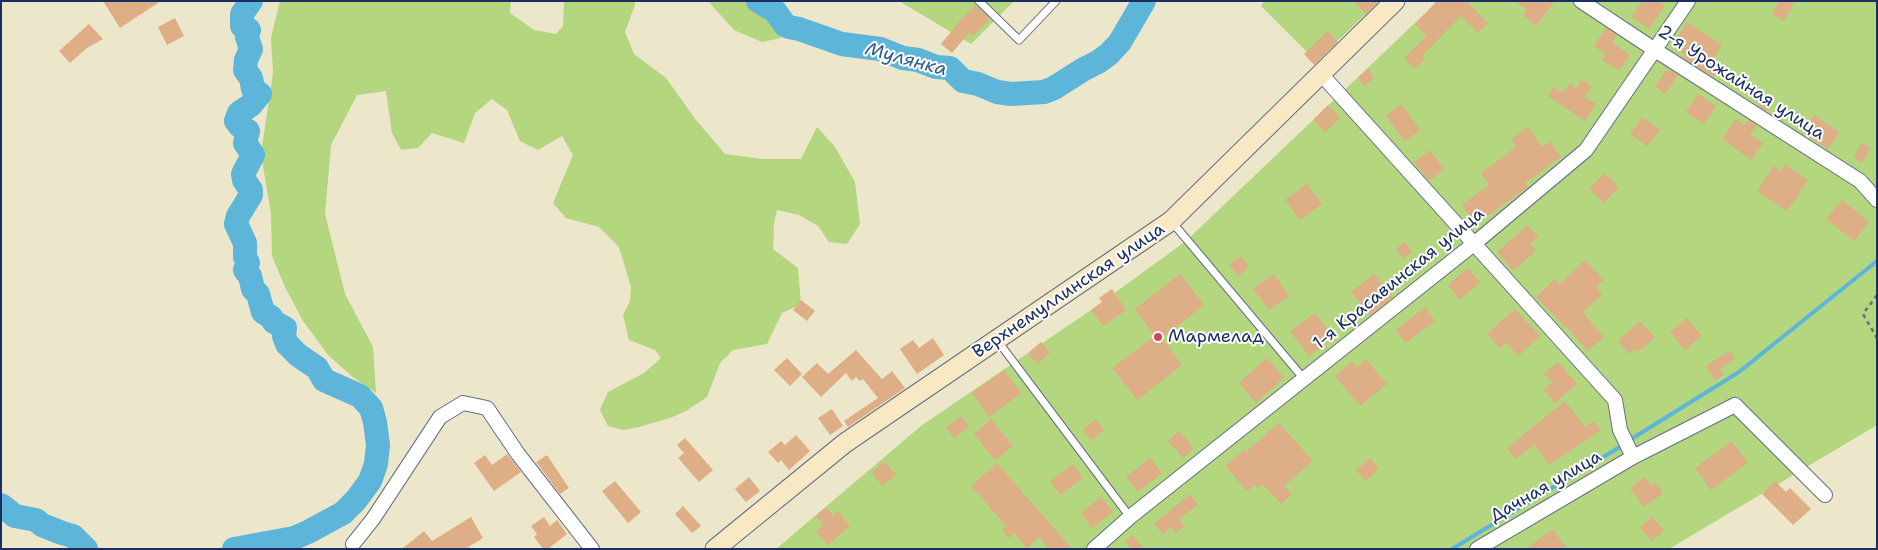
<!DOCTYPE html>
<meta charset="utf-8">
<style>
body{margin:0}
#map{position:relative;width:1878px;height:550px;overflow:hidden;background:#ece6ca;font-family:"Shantell Sans",sans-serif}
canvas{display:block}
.frame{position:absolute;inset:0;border:2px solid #1b2f5e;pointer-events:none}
</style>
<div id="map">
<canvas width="1878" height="550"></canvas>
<div class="frame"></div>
</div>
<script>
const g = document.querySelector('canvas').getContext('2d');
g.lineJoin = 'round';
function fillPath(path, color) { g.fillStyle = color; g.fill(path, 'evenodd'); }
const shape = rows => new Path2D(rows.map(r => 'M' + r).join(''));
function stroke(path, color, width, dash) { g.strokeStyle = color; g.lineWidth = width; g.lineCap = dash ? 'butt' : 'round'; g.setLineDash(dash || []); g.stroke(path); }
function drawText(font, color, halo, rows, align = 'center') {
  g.font = font + ' "Shantell Sans",sans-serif'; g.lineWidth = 4; g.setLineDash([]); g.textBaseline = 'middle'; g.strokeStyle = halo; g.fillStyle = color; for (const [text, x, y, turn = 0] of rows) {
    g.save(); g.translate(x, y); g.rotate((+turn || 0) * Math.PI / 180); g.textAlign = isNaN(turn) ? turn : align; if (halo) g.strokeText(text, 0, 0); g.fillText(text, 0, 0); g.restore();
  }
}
fillPath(shape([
 [280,1,511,1,510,13,534,30,556,34,563,26,564,1,635,1,635,5,625,32,634,54,666,78,696,120,725,154,762,159,801,159,817,127,835,147,855,182,860,224,847,244,829,242,818,226,799,215,777,210,774,223,773,249,798,268,801,304,782,313,767,344,733,350,720,363,707,397,686,411,670,418,639,427,623,430,608,426,600,410,608,392,644,373,661,358,655,350,629,340,623,315,630,301,631,287,619,247,599,227,566,218,553,203,573,155,562,136,538,150,520,141,507,110,492,99,475,113,464,143,432,133,418,148,401,150,392,133,386,91,357,95,331,145,325,214,345,294,373,347,376,393,354,378,329,356,303,321,285,287,272,256,271,214,261,154,273,73,271,38],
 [708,1,744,1,767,12,773,15,779,22,783,30,781,38,762,42,734,30],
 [899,1,1014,1,971,44],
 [1264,1,1380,1,1316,61,1261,6],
 [1438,1,1877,1,1877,425,1669,549,776,549,921,426,1091,310,1186,241]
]), '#b3d67f');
stroke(shape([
 [1633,438,1739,372,1877,261],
 [1452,549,1623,445]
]), '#5db5da', 4);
stroke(shape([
 [758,1,775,11,785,25,789,27,799,29,842,44,880,49,903,58,918,60,936,67,950,68,963,81,978,84,997,92,1011,94,1044,92,1054,88,1084,69,1098,62,1109,54,1120,42,1144,1],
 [1,505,15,516,36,520,42,525,62,533,73,536,86,549],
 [234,549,294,538,308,532,343,513,356,500,370,481,376,464,378,445,375,422,371,408,360,396,324,380,317,368,298,355,287,344,284,336,285,328,274,322,271,317,263,312,258,294,253,289,250,276,245,270,248,263,245,257,245,243,236,224,238,216,251,195,251,190,244,180,243,174,253,155,245,143,248,131,240,126,236,121,239,113,251,105,260,94,253,89,251,78,245,70,246,60,251,49,247,37,249,30,242,26,242,14,251,1]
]), '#5db5da', 24);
fillPath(shape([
 [103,1,161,1,120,28],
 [1353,1,1379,1,1366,14],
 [1437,1,1466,1,1488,23,1478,33,1461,16,1422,56,1425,59,1414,69,1404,58,1427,36,1415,24],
 [1515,1,1555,1,1536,26,1523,15,1527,10],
 [1642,1,1658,1,1665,6,1649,29,1632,17],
 [1779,1,1795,1,1784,21,1772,14],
 [975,5,990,19,973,36,969,33,952,53,941,44,959,22],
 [175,18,184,36,167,45,158,27],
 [1687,22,1722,45,1713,59,1722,65,1714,77,1683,58,1685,55,1681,52,1688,42,1678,36],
 [89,24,103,39,87,48,70,63,59,51],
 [1606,28,1617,35,1612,43,1630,55,1619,71,1602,60,1606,54,1594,46],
 [1328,31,1338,42,1314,65,1304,54],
 [1368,69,1374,78,1364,86,1358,77],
 [1666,70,1668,72,1670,70,1678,75,1665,94,1655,86],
 [1582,80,1591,86,1585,97,1596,104,1585,121,1548,96,1554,87,1563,93,1571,82,1576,89],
 [1698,94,1716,106,1704,124,1686,112],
 [1761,101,1770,107,1767,111,1758,106],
 [1401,104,1420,130,1405,142,1386,116],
 [1328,105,1340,118,1325,133,1313,120],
 [1814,115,1839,132,1828,149,1802,132],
 [1642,117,1660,130,1647,146,1630,134],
 [1736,119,1744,125,1748,120,1757,126,1750,135,1763,143,1751,160,1722,139],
 [1528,127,1542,147,1550,141,1561,157,1525,183,1528,187,1485,218,1483,215,1474,222,1462,205,1489,185,1481,173,1516,147,1511,139],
 [1862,143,1871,148,1862,163,1853,158],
 [1430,150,1444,169,1429,181,1414,162],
 [1785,164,1808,180,1787,211,1757,191,1774,166,1780,171],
 [1604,173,1619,187,1604,203,1589,189],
 [1307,184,1322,204,1300,220,1285,200],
 [1842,200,1869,222,1854,241,1826,219],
 [1528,225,1538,237,1530,244,1536,251,1513,271,1497,252],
 [1405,242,1412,252,1403,259,1396,249],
 [1241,256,1249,267,1238,276,1229,265],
 [1585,260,1604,280,1596,287,1602,294,1583,312,1604,338,1587,351,1567,327,1566,328,1536,297,1555,279,1560,284],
 [1468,268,1480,282,1460,300,1448,285],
 [1180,274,1204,305,1162,338,1182,365,1137,400,1112,368,1155,336,1135,309],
 [1274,274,1289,296,1269,310,1253,289],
 [1374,274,1393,297,1370,315,1351,292],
 [1112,289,1126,310,1103,326,1091,310,1102,302,1099,298],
 [801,300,815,311,807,321,793,310],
 [1425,307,1435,321,1406,343,1396,330],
 [1515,309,1540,336,1518,356,1506,342,1500,348,1487,334],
 [1315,313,1334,338,1309,356,1290,331],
 [1687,318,1702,336,1685,350,1670,332],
 [1640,321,1655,338,1638,352,1635,349,1629,354,1618,341],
 [933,338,944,355,917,374,900,349,913,340,919,348],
 [1041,342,1050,353,1037,364,1028,353],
 [856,350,882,379,892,371,905,388,848,427,844,421,878,398,863,379,860,381,856,377,852,381,846,373,821,397,802,377,817,363,828,374],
 [1730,351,1735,359,1720,369,1724,374,1715,380,1705,366],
 [787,358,802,374,790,386,774,370],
 [1267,358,1284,378,1256,403,1239,383],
 [1366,359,1387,384,1360,406,1335,376,1352,361,1357,367],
 [1558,362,1577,384,1555,403,1544,390,1552,383,1544,374],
 [1004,370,1021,393,989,417,972,393],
 [1565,401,1585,427,1594,421,1601,430,1549,465,1535,444,1516,459,1507,448],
 [832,409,843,426,830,435,818,418],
 [961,416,969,427,954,438,946,427],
 [991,419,1013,446,995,460,974,434],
 [1096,419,1104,430,1091,440,1083,429],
 [1279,423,1313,461,1284,486,1292,494,1281,504,1262,484,1259,488,1255,485,1247,491,1225,466,1244,450,1246,452],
 [1179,431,1194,448,1183,458,1168,441],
 [796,435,810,451,789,470,781,460,778,463,768,452,781,441,785,445],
 [685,438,713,470,699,482,678,458,684,453,677,445],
 [1732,441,1748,463,1711,490,1695,468],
 [507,454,521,472,494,491,474,463,485,455,492,465],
 [547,455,569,488,560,494,536,462],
 [1150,458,1162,473,1138,492,1126,477],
 [1370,458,1379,469,1365,481,1356,470],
 [885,461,896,475,882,486,872,472],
 [997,463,1072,549,1049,549,1039,537,1027,548,1014,533,1009,538,1002,529,1006,526,971,486],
 [1073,464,1083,478,1060,495,1050,481],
 [749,477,760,491,746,502,735,489],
 [1645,477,1651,485,1655,482,1663,493,1644,507,1630,488],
 [615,481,641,512,628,523,602,491],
 [1775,481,1786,492,1790,488,1811,509,1793,525,1762,494],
 [1190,494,1198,505,1179,519,1184,527,1176,533,1171,527,1163,534,1154,524],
 [1101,497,1113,512,1092,528,1081,513],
 [683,506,701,526,692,533,675,514],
 [826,507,833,515,837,511,850,526,828,545,816,531,823,525,816,516],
 [471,517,483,538,465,549,402,549,424,531,432,541],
 [544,517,550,526,557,520,567,534,548,549,543,549,534,537,537,534,531,526],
 [1652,517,1664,530,1652,541,1640,528],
 [1553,529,1567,549,1526,549],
 [1133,535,1143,549,1130,549,1125,541]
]), '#deaf87');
const lane = shape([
 [979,1,1019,40,1056,1],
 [1172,222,1304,379],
 [997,340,1130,517]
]);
const street = shape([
 [1581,1,1655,50,1860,181,1877,200],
 [1321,74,1615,400,1620,430,1633,457,1477,549],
 [1633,457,1735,405,1825,495],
 [353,544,373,519,440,417,463,403,487,408,518,454,592,549],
 [1094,549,1130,517,1475,243,1586,150,1688,1]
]);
const secondary = shape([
 [715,549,845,443,1171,221,1395,1]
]);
stroke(lane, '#646f84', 9);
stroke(street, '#646f84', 16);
stroke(secondary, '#646f84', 21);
stroke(shape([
 [1877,295,1863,314,1877,338]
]), '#646f84', 2.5, [4, 4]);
stroke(lane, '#fff', 7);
stroke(street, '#fff', 14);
stroke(secondary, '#f8e8c3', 19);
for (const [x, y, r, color] of [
 [1158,337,5,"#d1495b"]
]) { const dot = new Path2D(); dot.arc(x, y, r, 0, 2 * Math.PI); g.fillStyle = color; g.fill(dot); stroke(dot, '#fff', 2); }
drawText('18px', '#1b2f5e', '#fff', [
 ["2-я Урожайная улица",1741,83,33],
 ["1-я Красавинская улица",1399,279,-39],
 ["Верхнемуллинская улица",1069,291,-34],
 ["Дачная улица",1546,487,-30]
]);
drawText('18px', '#1b2f5e', '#fff', [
 ["Мармелад",1168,337]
], 'left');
drawText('italic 19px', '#325e89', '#fff', [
 ["Мулянка",906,60,15]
]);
</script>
